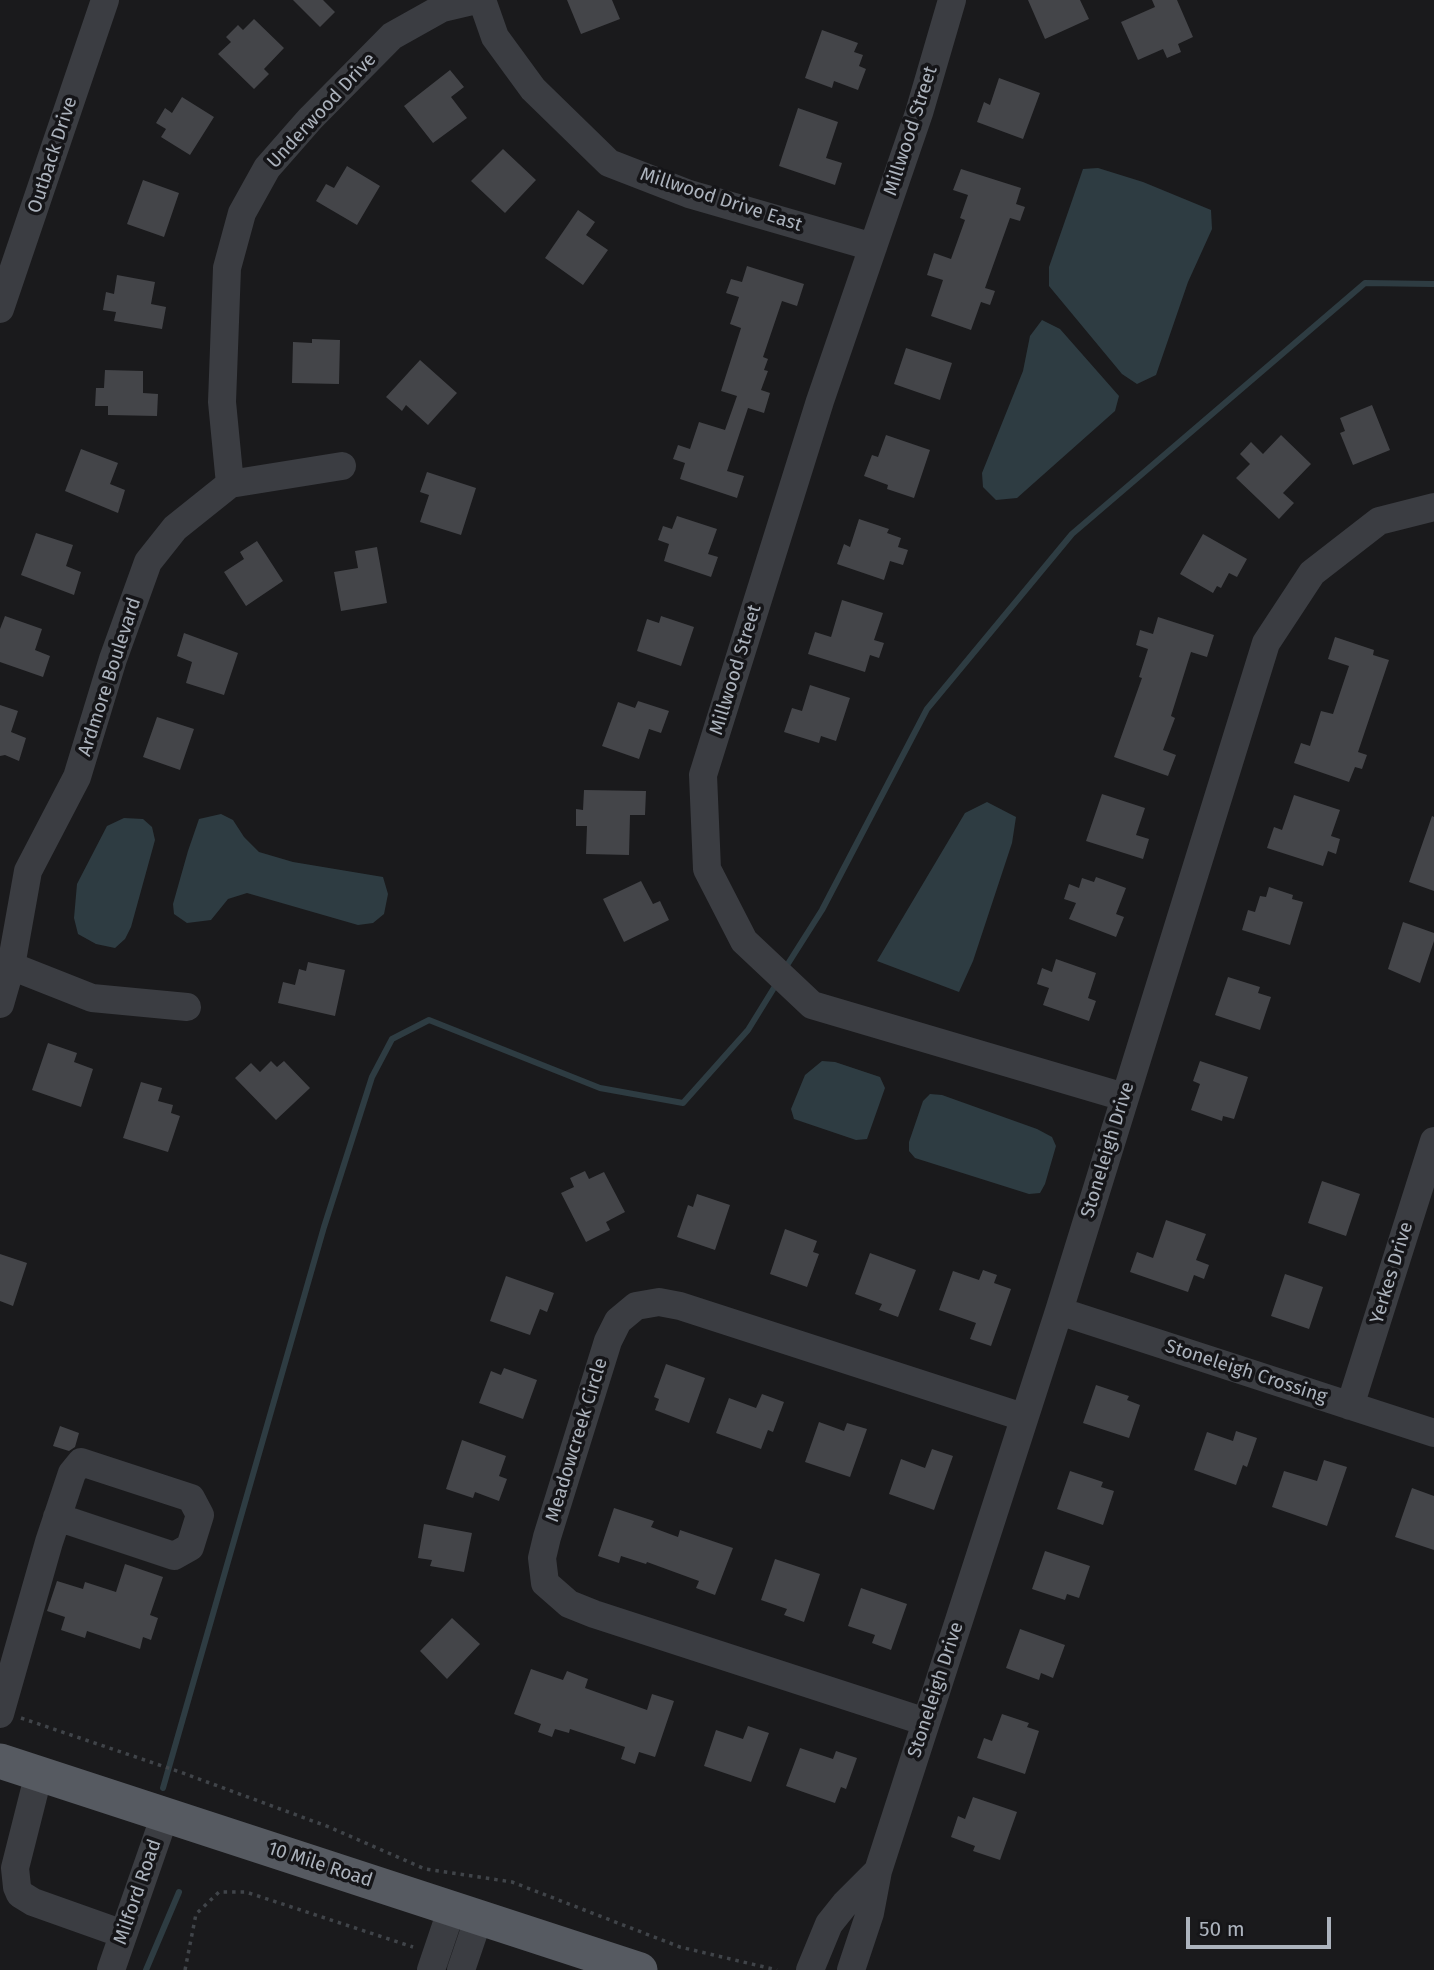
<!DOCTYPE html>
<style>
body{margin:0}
#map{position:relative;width:1434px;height:1970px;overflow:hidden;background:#1a1a1c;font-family:"Fira Sans",sans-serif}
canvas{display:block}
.scale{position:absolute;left:1186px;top:1917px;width:145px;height:32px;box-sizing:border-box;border:4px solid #acb3bd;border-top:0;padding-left:9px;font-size:21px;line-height:24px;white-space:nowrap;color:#acb3bd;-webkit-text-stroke:5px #151518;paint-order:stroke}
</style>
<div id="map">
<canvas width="1434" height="1970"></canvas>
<div class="scale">50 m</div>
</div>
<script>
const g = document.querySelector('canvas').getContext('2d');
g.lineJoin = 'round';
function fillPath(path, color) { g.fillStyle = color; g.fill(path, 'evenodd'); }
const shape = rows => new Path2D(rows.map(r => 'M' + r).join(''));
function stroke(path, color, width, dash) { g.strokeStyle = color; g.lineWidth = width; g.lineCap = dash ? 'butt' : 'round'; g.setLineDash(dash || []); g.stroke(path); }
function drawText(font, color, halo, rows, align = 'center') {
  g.font = font + ' "Fira Sans",sans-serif'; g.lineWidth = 7; g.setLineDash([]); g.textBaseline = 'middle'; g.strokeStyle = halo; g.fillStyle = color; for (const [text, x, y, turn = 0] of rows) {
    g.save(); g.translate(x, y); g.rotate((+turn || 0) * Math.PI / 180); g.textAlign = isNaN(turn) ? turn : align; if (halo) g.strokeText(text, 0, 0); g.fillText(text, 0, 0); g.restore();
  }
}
fillPath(shape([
 [1098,168,1143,182,1211,210,1212,229,1188,282,1156,375,1137,384,1122,374,1049,286,1049,267,1083,169],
 [1042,320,1060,329,1119,396,1115,411,1017,498,996,500,983,487,982,473,1023,371,1030,336],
 [987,802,1016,817,1012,843,973,961,959,992,877,961,965,813],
 [221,814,233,820,244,837,259,852,293,862,383,877,388,894,384,914,373,923,358,925,247,893,228,899,211,920,187,923,174,914,173,904,188,851,199,819],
 [124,818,143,819,152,827,155,840,131,927,125,939,115,948,96,944,78,934,74,918,77,884,107,826],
 [822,1061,835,1062,880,1077,885,1088,867,1139,856,1140,794,1119,791,1109,805,1075],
 [930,1094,942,1095,1037,1129,1052,1137,1056,1146,1045,1184,1040,1193,1029,1194,915,1158,909,1151,909,1142,923,1101]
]), '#2e3c42');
stroke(shape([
 [784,970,822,910,927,709,1072,534,1365,283,1434,284],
 [163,1788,324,1227,372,1077,392,1039,429,1020,600,1088,683,1103,748,1030,777,983],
 [146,1970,179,1892]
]), '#2e3c42', 6);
fillPath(shape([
 [293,0,323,0,335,12,320,27],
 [567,0,612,0,620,19,581,34],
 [1028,0,1080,0,1089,19,1045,39],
 [1152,0,1177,0,1193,37,1178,44,1181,52,1167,58,1163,49,1138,60,1121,22,1155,7],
 [254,19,284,48,264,69,269,74,254,89,218,54,231,42,226,37,238,25,243,30],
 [822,30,858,43,854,52,863,55,859,66,866,69,858,90,834,81,832,88,805,78],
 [450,70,464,87,451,97,467,118,433,143,404,106],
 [999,78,1040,93,1023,139,977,122,984,102,990,105],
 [182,97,214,117,190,155,161,137,166,129,156,123,165,108,172,113],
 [798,108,838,122,826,158,842,163,835,185,779,166],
 [503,149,536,180,505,213,471,181],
 [347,166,380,186,357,225,316,201,326,184,334,188],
 [961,169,1021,188,1016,204,1025,207,1020,221,1010,218,985,288,995,291,990,305,981,302,971,330,931,316,943,280,927,275,934,253,951,259,965,220,960,218,968,195,953,190],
 [143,180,179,193,164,237,127,224],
 [578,210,595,222,586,235,608,250,583,285,545,258],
 [747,266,804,284,797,306,782,301,763,357,768,359,764,370,768,371,761,390,770,393,764,413,748,408,727,471,744,476,737,498,680,479,685,463,673,459,678,445,690,449,699,422,725,430,737,396,721,391,741,328,730,324,739,297,726,293,731,279,742,282],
 [117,275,155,282,151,304,166,307,162,329,114,321,116,312,103,310,106,292,114,294],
 [312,339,340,340,339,384,292,383,293,342,312,343],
 [906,348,952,363,940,400,894,384],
 [420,360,457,393,428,425,406,405,402,411,386,397],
 [105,370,143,371,143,393,158,394,157,416,108,415,108,406,95,406,96,388,104,388],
 [1372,405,1390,450,1353,465,1340,433,1345,431,1340,418],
 [886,435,930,450,914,498,887,489,888,485,864,476,872,455,878,457],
 [1281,435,1311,464,1283,493,1294,503,1279,519,1236,478,1250,464,1240,454,1251,442,1263,454],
 [81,449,118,463,110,484,125,490,118,513,65,491],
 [427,472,476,488,461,535,420,522,429,495,420,492],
 [677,516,717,529,708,554,718,557,711,577,664,561,669,544,658,540,663,526,672,529],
 [859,519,889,529,887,533,901,538,898,547,908,550,903,565,890,561,884,580,837,564,844,544,850,547],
 [36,533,73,545,66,566,81,572,74,595,21,575],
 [1203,534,1247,559,1237,577,1229,573,1221,588,1217,586,1213,593,1180,574],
 [257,541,283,581,246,606,224,572,244,559,240,552],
 [377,547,387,603,341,611,334,572,358,568,355,551],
 [842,600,883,613,874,640,884,643,879,658,870,655,865,672,808,654,815,632,831,637],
 [5,616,42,629,35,650,50,656,43,677,0,662,0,629],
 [661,616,694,627,681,666,637,651,647,619,659,623],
 [1158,617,1214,635,1207,657,1191,652,1171,716,1175,718,1163,750,1176,755,1168,776,1114,757,1142,678,1139,677,1148,649,1136,645,1140,630,1153,634],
 [184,633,238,653,224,695,186,683,192,662,177,656],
 [1335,637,1374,650,1373,655,1389,660,1358,752,1367,755,1362,769,1355,767,1349,782,1294,763,1301,743,1310,746,1321,711,1333,714,1349,666,1328,659],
 [810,685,850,698,836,741,821,736,819,743,784,732,792,708,802,711],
 [638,701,669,711,661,733,649,729,639,759,602,746,618,702,635,708],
 [0,705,18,711,11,732,26,738,19,761,5,755,0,756],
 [157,717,194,729,180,770,143,757],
 [584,790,646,791,645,815,630,815,629,855,586,854,587,826,576,826,576,809,583,810],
 [1102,794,1145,808,1136,835,1149,839,1143,859,1086,841],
 [1294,795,1340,810,1331,836,1340,839,1336,854,1328,851,1323,866,1267,848,1274,827,1282,830],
 [1432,816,1434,817,1434,891,1409,882],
 [1096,877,1126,888,1116,914,1124,917,1116,937,1069,919,1076,903,1064,899,1069,884,1079,888,1082,878,1094,882],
 [641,881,653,904,660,901,669,920,624,942,603,899],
 [1269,887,1293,895,1292,899,1303,902,1290,945,1242,930,1248,910,1255,912,1260,896,1266,897],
 [1403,922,1434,933,1434,941,1420,983,1388,969],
 [1056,959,1096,973,1088,998,1096,1001,1089,1021,1043,1005,1049,988,1037,984,1042,968,1052,972],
 [308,962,345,970,335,1016,278,1003,283,982,295,985,299,969,306,971],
 [1228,977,1260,987,1258,993,1271,997,1260,1030,1215,1015],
 [48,1043,77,1053,74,1062,93,1069,81,1107,32,1090],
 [271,1061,277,1067,284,1061,310,1088,276,1120,235,1078,251,1063,260,1072],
 [1200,1061,1248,1077,1234,1119,1223,1116,1222,1121,1191,1110,1200,1084,1193,1081],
 [141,1082,162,1088,158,1101,173,1105,171,1113,180,1116,168,1152,123,1138],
 [585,1171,589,1179,604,1172,625,1212,606,1222,610,1230,586,1242,561,1193,574,1187,570,1178],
 [1322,1181,1360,1194,1346,1236,1308,1223],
 [697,1194,730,1205,715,1250,677,1237,688,1205,693,1207],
 [1166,1220,1206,1234,1196,1260,1209,1265,1204,1279,1194,1275,1188,1292,1130,1272,1137,1252,1153,1258],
 [785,1229,817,1241,813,1252,819,1254,807,1287,770,1274],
 [870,1253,916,1270,898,1317,879,1310,882,1304,855,1294],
 [0,1254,27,1263,13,1306,0,1301],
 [983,1270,997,1275,994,1283,1011,1289,991,1346,970,1339,976,1323,939,1310,953,1271,979,1280],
 [1285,1274,1323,1287,1309,1329,1271,1316],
 [506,1276,554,1293,547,1312,540,1309,530,1335,490,1321],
 [666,1364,705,1378,689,1423,655,1410,659,1399,654,1397],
 [504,1368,537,1380,523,1419,479,1403,491,1371,501,1375],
 [1096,1385,1129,1396,1127,1400,1140,1405,1129,1438,1083,1423],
 [762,1394,784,1402,773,1432,768,1430,761,1449,716,1433,729,1398,756,1408],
 [819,1422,844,1431,847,1423,867,1429,850,1477,805,1462],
 [60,1426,79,1433,75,1447,69,1451,53,1446],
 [1236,1431,1257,1438,1247,1467,1243,1465,1236,1485,1194,1470,1207,1432,1233,1441],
 [462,1440,506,1456,499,1476,507,1479,499,1501,475,1492,473,1498,446,1489],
 [932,1449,953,1456,934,1510,889,1494,901,1459,925,1468],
 [1324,1460,1347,1467,1327,1526,1272,1507,1284,1471,1317,1481],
 [1070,1471,1103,1482,1101,1487,1114,1491,1103,1525,1057,1509],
 [1412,1488,1434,1496,1434,1550,1395,1537],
 [614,1508,654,1521,651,1527,678,1537,680,1530,733,1548,715,1595,696,1588,699,1581,647,1562,646,1564,621,1556,619,1563,598,1556],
 [424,1524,472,1533,464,1572,430,1566,432,1560,418,1558],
 [1045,1551,1090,1566,1079,1598,1067,1594,1065,1600,1032,1589],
 [775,1559,820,1574,804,1622,784,1615,787,1609,761,1600],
 [125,1564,163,1577,150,1615,158,1618,151,1640,143,1637,140,1649,87,1631,85,1638,61,1630,65,1617,47,1611,57,1581,83,1589,85,1582,116,1592],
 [861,1588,907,1604,891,1650,872,1643,875,1635,848,1626],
 [452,1618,480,1644,447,1679,420,1651],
 [1020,1629,1065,1645,1053,1678,1041,1673,1039,1680,1006,1668],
 [531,1669,563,1680,567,1671,588,1679,585,1688,647,1710,652,1694,674,1701,655,1757,639,1752,635,1764,621,1759,625,1747,570,1729,569,1733,555,1729,552,1737,538,1732,541,1724,514,1714],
 [1002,1714,1029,1723,1027,1727,1039,1731,1025,1774,977,1758,984,1738,992,1741],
 [748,1726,769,1733,751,1782,704,1766,716,1730,743,1739],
 [800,1748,833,1759,836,1751,857,1758,846,1789,841,1787,835,1803,786,1786],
 [973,1797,1017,1812,1000,1860,973,1851,975,1846,951,1837,958,1816,965,1819]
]), '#444549');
stroke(shape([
 [21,1718,180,1772,329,1827,425,1869,512,1882,680,1947,777,1970],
 [185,1970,196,1914,219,1892,246,1892,413,1947]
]), '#404449', 3.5, [3.5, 5]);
stroke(shape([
 [482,0,495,37,533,89,609,163,689,194,873,247],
 [952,0,919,113,820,401,703,775,707,869,744,941,812,1005,1124,1097],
 [0,309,105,0],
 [230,484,222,402,227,268,242,213,267,168,310,119,392,36,442,8,476,0],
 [11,966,92,998,187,1007],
 [0,1004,11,966,28,871,77,777,113,659,148,562,175,528,230,484,342,466],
 [1059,1311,1434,1433],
 [1350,1406,1434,1141],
 [0,1714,49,1542,72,1473,81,1462,191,1498,200,1515,190,1547,174,1556,57,1517],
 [926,1722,594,1614,569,1604,545,1583,542,1558,547,1537,608,1341,618,1321,636,1306,659,1302,680,1306,1023,1417],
 [39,1773,15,1868,17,1887,20,1894,33,1902,123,1934],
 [111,1970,165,1815],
 [431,1970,452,1908],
 [461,1970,479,1917],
 [810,1970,829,1924,845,1904,878,1871],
 [851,1970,870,1913,878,1871,1059,1311,1266,643,1312,573,1379,521,1434,507]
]), '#3b3d42', 28);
stroke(shape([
 [0,1761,640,1970]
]), '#565a61', 35);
drawText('19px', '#acb3bd', '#151518', [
 ["Underwood Drive",322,111,-47],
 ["Millwood Street",911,131,-72],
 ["Outback Drive",53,155,-72],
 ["Millwood Drive East",721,200,18],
 ["Millwood Street",736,670,-73],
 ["Ardmore Boulevard",110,677,-72],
 ["Stoneleigh Drive",1108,1150,-73],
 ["Yerkes Drive",1392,1273,-73],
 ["Stoneleigh Crossing",1246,1372,18],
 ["Meadowcreek Circle",577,1440,-73],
 ["Stoneleigh Drive",936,1690,-72],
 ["10 Mile Road",320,1865,18],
 ["Milford Road",138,1892,-71]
]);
</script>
